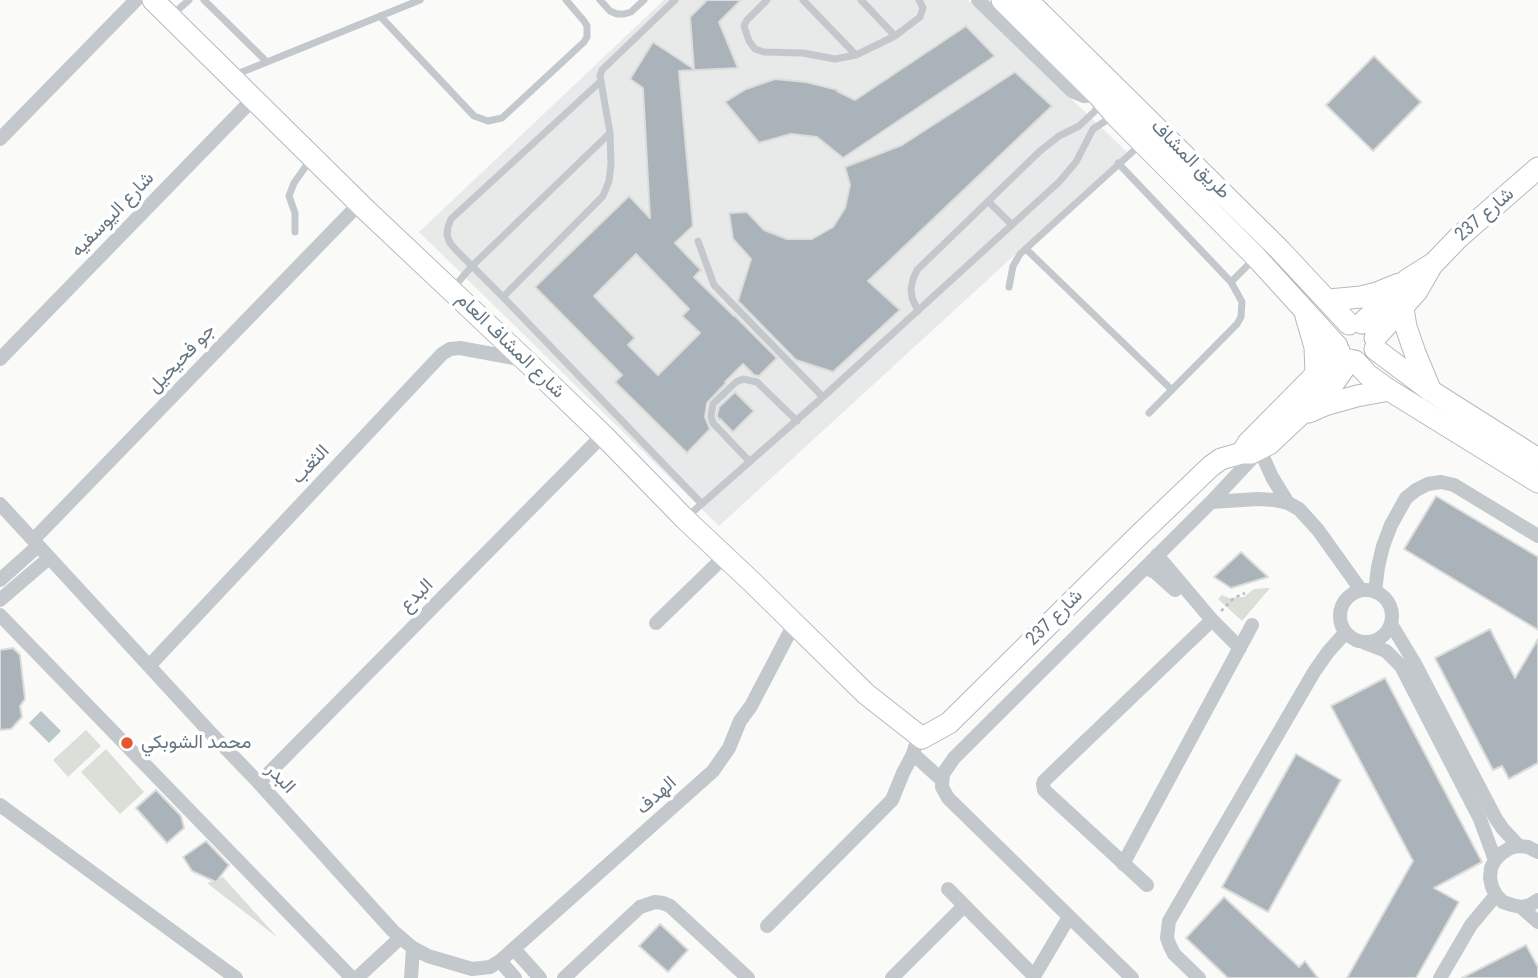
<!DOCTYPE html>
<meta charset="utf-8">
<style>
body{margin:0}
canvas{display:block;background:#fafaf8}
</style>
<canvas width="1538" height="978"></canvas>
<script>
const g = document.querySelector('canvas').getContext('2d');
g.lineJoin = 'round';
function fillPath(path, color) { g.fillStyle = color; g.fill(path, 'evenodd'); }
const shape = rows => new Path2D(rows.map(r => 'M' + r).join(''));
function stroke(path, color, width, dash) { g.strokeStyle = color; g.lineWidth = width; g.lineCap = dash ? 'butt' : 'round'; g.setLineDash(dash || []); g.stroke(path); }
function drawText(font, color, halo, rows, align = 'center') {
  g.font = font + ' "Roboto Condensed",Vazirmatn,sans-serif'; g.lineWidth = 7; g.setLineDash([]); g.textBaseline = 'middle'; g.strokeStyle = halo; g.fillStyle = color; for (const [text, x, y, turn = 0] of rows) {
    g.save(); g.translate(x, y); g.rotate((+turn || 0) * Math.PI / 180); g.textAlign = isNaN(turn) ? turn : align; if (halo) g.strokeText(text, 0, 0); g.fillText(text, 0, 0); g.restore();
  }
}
fillPath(shape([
 [664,0,968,0,1127,152,719,526,419,232]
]), '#e8e9e9');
fillPath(shape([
 [1270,588,1242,621,1218,599,1222,595,1229,598,1244,597,1254,589],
 [86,730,101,746,68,777,53,760],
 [106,749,144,792,120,814,81,772],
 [223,877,278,938,207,883]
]), '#dadfd7');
fillPath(shape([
 [41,711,61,731,49,743,29,723]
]), '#bbc7cb');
const building = shape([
 [707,0,741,0,719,22,738,68,679,71,693,226,675,243,701,270,694,277,734,316,734,315,777,358,759,376,754,375,743,364,725,382,726,383,707,403,705,417,710,429,687,453,615,382,622,375,535,287,629,196,650,218,643,88,630,79,653,42,694,69,690,17,707,0],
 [636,254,689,309,682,316,700,333,658,375,628,345,635,338,594,296,636,254],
 [966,26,995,56,843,158,817,137,791,134,759,143,725,102,746,89,775,79,806,82,838,90,837,91,855,100,966,26],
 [1374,56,1421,102,1373,151,1326,105,1374,56],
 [1015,72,1052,106,868,281,900,310,833,372,796,360,738,301,751,259,733,239,729,213,747,212,764,230,787,239,812,239,833,227,845,208,850,185,845,167,902,145,1015,72],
 [735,392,754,411,733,432,720,419,719,420,717,416,719,407,735,392],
 [1436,496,1538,557,1538,630,1404,549,1436,496],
 [1241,552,1268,577,1231,588,1214,577,1241,552],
 [1490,629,1515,678,1538,639,1538,763,1509,779,1502,766,1493,770,1435,658,1490,629],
 [13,648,20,655,25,699,20,706,22,717,11,729,0,730,0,650,13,648],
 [1385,678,1482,862,1434,888,1459,902,1416,978,1347,978,1413,861,1331,706,1385,678],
 [1296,754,1341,780,1268,912,1222,887,1296,754],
 [156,790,181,816,184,828,167,843,136,808,156,790],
 [206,841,229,865,216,882,192,871,183,857,206,841],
 [1224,897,1299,967,1305,961,1318,978,1228,978,1186,938,1224,897],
 [660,924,688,950,668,972,639,946,660,924],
 [1526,945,1538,967,1538,978,1462,978,1526,945]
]);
fillPath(building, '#aab3b9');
stroke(building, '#dcdcda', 2);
const secondary = shape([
 [153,0,366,210,525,360,603,435,685,519,753,583,866,694,922,738,949,723,1136,538,1211,466,1221,459,1242,453,1251,453,1269,444,1333,384,1350,360],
 [1002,0,1098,95,1117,117,1256,257,1337,346],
 [1027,0,1280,250,1349,324],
 [1329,300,1361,297,1377,293,1399,284],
 [1403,308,1406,327,1415,353,1430,389],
 [1306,316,1315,347,1316,375],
 [1362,323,1407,280,1434,263,1459,237,1538,168],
 [1375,338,1417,291,1432,265],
 [1375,349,1431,391,1538,459],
 [1355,361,1368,375,1389,390,1538,482],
 [1309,412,1325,405,1357,396,1389,390],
 [1242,453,1248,443,1257,434,1339,351]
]);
stroke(secondary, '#b3babf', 23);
stroke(shape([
 [1221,611,1234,598,1245,593]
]), '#bbbfc2', 2.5, [3.5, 3.5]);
stroke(shape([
 [204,0,267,62,420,0],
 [600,0,610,11,617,14,624,14,631,12,644,0],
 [767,0,747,20,744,26,749,41,755,49,764,52,803,53,835,59,856,55,895,36,920,17,923,8,919,0],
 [803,0,856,55],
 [861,0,895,36],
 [173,14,189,0],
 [380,16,474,116,488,121,502,118,584,42,587,37,587,26,584,21,566,0],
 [232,76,267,62],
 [601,81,451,219,448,227,447,235,450,243,456,250,503,297,702,504],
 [1118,163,1231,282,1242,302,1241,317,1237,324,1149,413],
 [988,201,1012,225],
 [295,232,295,213,289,196,294,183,311,159],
 [698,241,714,285,823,397],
 [1026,249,1172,390],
 [1231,282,1253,260],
 [454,287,472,266,610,133],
 [1009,287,1013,266,1020,254,1141,144],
 [503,297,603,196,609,181,611,164,610,133,600,76,602,70,675,0],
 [918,311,912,298,911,289,913,279,917,270,1040,151,1059,136,1079,126,1094,112,1100,104],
 [750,462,713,423,711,416,713,404,736,382,743,379,757,382,797,421],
 [688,516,823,397,1059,182,1076,162,1093,129,1107,120,1113,118]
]), '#c3c8cc', 7);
stroke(shape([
 [978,0,1072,91,1084,96,1098,95],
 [0,139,136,0],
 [0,359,254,98],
 [1211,502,1260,450,1272,477,1288,503],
 [0,504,207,729,259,783,393,931,413,948,428,956,472,969,490,967,500,961,713,771,729,748,740,721,751,706,794,624],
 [33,540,359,204],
 [1157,555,1212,620,1240,648],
 [1146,568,1155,572,1175,590],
 [0,580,38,546],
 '1340 616a26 26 0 1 1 52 0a26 26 0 1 1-52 0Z',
 [1375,592,1378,567,1383,546,1391,525,1406,498,1416,490,1428,484,1441,482,1454,485,1538,536],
 [0,600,49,558],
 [0,615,352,978],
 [656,623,725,556],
 [1391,624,1414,662,1496,819,1503,829,1519,846],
 [1365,643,1386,651,1401,666,1480,819,1495,860],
 [149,666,442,354,450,349,460,348,525,360],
 [913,754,942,780],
 [259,783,603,435],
 [0,805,236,978],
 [1538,852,1528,847,1519,846,1510,848,1502,853,1495,860,1491,868,1490,878,1492,887,1496,895,1503,902,1512,905,1521,907,1530,905,1538,900],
 [1123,864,1252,625],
 [1147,885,1044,790,1043,784,1044,781,1212,620],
 [948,889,1034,976],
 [1521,907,1538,922],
 [767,926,892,800,903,773,913,754,915,747,922,738],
 [514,949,540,978],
 [500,961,515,978],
 [357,978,400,938],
 [411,978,413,948],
 [564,978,640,907,655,902,663,903,670,906,748,978],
 [892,978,964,906],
 [1033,978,1069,917],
 [1132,978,948,798,942,787,943,774,954,758,1211,502,1258,499,1274,500,1288,503,1299,509,1318,530,1361,590],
 [1199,978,1174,954,1170,946,1167,938,1169,921,1314,672,1328,652,1345,633],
 [1440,978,1471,925,1496,895]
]), '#c3c8cc', 14);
stroke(secondary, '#fff', 21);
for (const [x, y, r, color] of [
 [127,743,7,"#e4572e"]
]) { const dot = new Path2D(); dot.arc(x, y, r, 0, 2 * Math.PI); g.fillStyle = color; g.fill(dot); stroke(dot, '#fff', 2.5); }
drawText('19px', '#657683', '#fff', [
 ["طريق المشاف",1190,160,45],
 ["شارع اليوسفيه",113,215,-46],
 ["شارع 237",1485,215,-41],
 ["شارع المشاف العام",510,346,44],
 ["جو فحيحيل",182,359,-46],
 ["الثغب",311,465,-47],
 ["البدع",417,596,-45],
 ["شارع 237",1055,618,-45],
 ["البدر",280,779,47],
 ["الهدف",657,796,-42]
]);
drawText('19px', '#657683', '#fff', [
 ["محمد الشوبكي",141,743]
], 'left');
</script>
